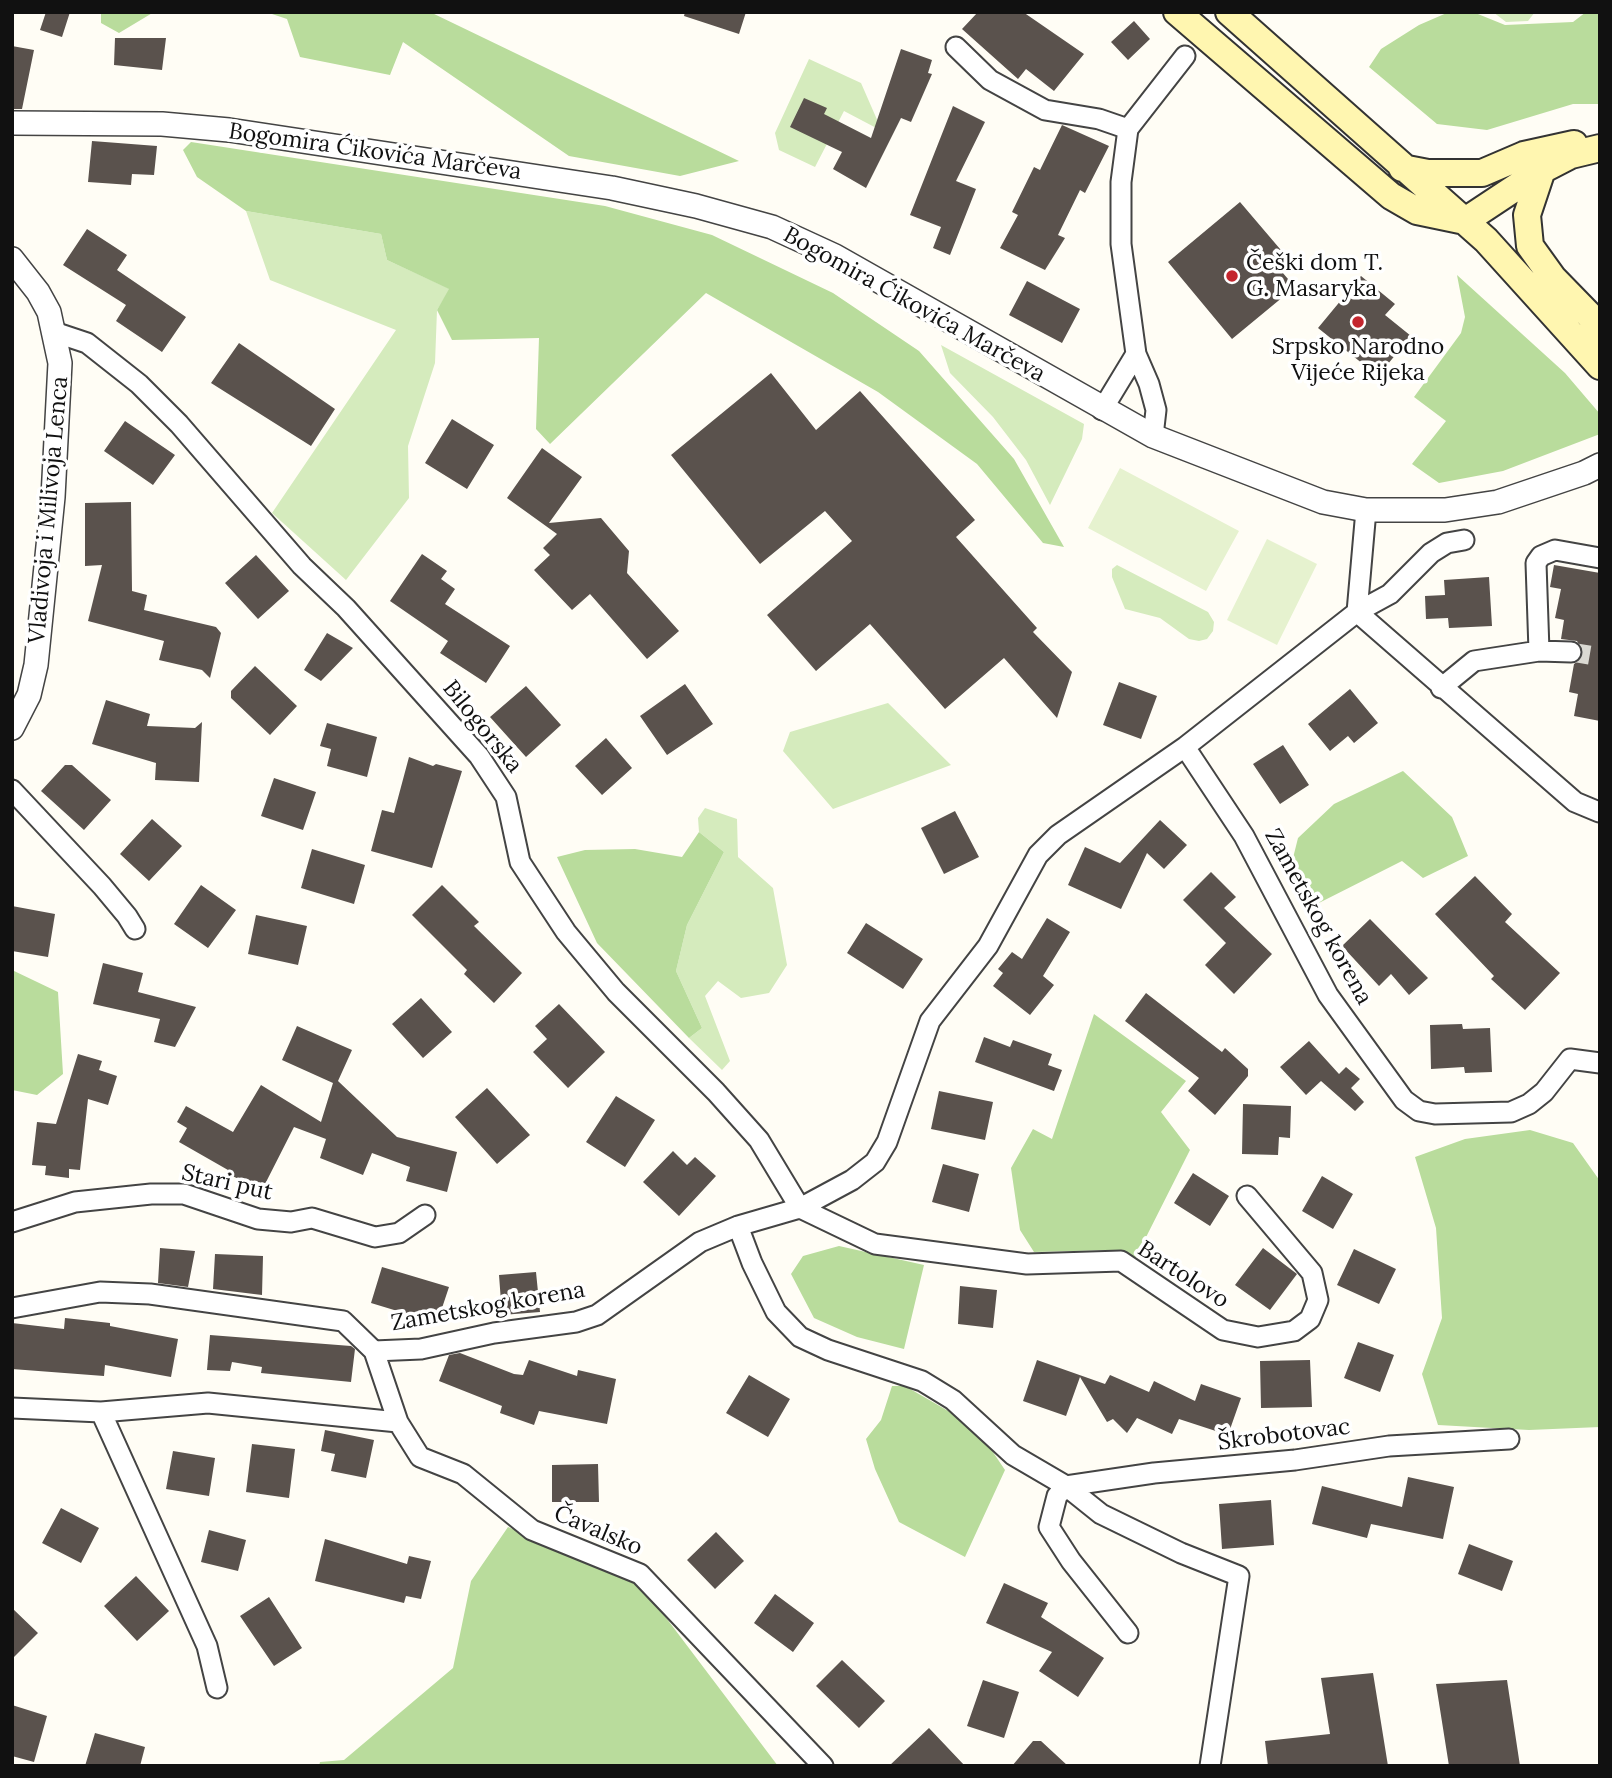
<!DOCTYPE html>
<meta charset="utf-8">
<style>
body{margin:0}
#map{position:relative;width:1612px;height:1778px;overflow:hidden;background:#fffdf5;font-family:Lora,serif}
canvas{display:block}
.frame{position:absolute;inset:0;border:14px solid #111;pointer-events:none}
</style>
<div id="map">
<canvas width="1612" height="1778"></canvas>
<div class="frame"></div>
</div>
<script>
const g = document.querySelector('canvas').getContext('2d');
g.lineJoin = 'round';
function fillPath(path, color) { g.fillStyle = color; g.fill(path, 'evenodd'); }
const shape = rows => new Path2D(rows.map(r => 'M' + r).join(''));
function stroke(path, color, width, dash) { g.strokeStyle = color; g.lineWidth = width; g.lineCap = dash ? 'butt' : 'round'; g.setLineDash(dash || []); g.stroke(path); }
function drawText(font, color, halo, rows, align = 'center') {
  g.font = font + ' Lora,serif'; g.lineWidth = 7; g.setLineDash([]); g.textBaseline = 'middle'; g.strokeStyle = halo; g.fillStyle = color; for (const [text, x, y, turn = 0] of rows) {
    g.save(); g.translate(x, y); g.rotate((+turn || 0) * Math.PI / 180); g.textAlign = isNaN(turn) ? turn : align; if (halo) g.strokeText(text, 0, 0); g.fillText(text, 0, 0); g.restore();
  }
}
fillPath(shape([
 [1493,12,1535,12,1528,21,1506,22],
 [809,59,861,83,882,131,844,111,815,167,779,150,775,133],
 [246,211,381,234,387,260,450,289,437,310,435,363,408,446,409,498,346,580,272,513,396,330,270,280],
 [941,345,1084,424,1082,439,1050,505,1026,460,993,417,950,373],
 [1117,565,1208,612,1214,622,1213,631,1207,639,1199,641,1189,639,1160,618,1125,609,1112,577,1112,569],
 [888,703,951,765,833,809,783,751,790,732],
 [705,808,737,819,738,857,773,888,787,965,769,993,741,998,718,981,705,996,730,1061,722,1070,689,1038,702,1028,676,971,687,925,724,852,699,832,698,818]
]), '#d5ebbd');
fillPath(shape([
 [101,12,154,12,119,33,101,23],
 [266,12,430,12,739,161,680,176,569,156,403,42,390,75,300,57,287,19],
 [1449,12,1473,12,1505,25,1573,22,1586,12,1600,12,1600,104,1573,104,1487,130,1437,124,1369,67,1381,49,1419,25],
 [191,142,605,206,712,235,833,293,919,351,1014,459,1064,547,1043,543,977,464,878,392,706,293,550,444,536,429,539,338,452,340,437,310,449,289,387,260,381,234,246,211,197,177,183,150],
 [1457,275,1565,373,1600,414,1600,434,1503,471,1439,483,1412,464,1446,421,1414,397,1461,333,1465,317],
 [1403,771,1452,817,1468,856,1423,878,1402,861,1307,909,1292,862,1298,838,1334,804],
 [699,832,724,852,687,925,676,971,702,1028,689,1038,597,943,557,857,585,850,635,849,682,857],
 [12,970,58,992,63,1074,37,1095,12,1090],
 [1094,1014,1186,1081,1161,1112,1190,1150,1135,1259,1113,1250,1034,1252,1020,1230,1011,1168,1033,1129,1052,1139],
 [1530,1130,1573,1143,1600,1181,1600,1427,1529,1430,1438,1425,1422,1374,1442,1318,1436,1228,1415,1157,1465,1139],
 [839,1246,924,1265,904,1349,857,1337,814,1318,791,1274,803,1256],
 [892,1386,905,1386,976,1427,1005,1470,965,1557,899,1522,875,1469,866,1439,881,1420],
 [508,1527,639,1582,778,1766,319,1766,320,1762,344,1760,453,1668,471,1581]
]), '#b9dc9c');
fillPath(shape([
 [1120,468,1239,531,1206,591,1088,528],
 [1267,539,1317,564,1277,645,1227,620]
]), '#e6f2cf');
fillPath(shape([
 [46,12,70,12,62,37,40,30],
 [685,12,746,12,739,34,684,16],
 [978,12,1023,12,1084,54,1054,91,1026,69,1018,79,962,29],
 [1134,21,1150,39,1128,60,1111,42],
 [115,38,166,38,162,70,114,65],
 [12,46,34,50,22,109,12,109],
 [901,49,932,60,928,73,932,74,911,122,901,118,866,188,833,169,842,152,790,127,804,98,827,108,824,114,871,138],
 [953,106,985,122,956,181,976,189,950,255,933,248,941,227,910,215],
 [1062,125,1109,146,1085,193,1080,190,1058,235,1065,238,1045,270,1000,248,1018,215,1012,212,1034,167,1040,170],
 [92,141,157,146,154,175,132,174,131,185,88,182],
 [1240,202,1286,256,1275,264,1295,287,1232,339,1168,262],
 [87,229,127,255,117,270,186,317,162,352,116,321,126,305,63,265],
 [1361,276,1395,304,1385,315,1411,336,1378,376,1318,328],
 [1027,281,1080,309,1062,343,1009,315],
 [239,343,335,409,311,446,211,383],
 [771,373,816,430,860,391,975,520,956,537,1037,628,1033,632,1072,672,1057,718,1004,658,945,709,870,624,816,671,767,615,852,541,825,511,760,564,671,455],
 [452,419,494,445,467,489,425,463],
 [125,421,175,455,153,485,104,451],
 [542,448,582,477,549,523,601,518,629,551,627,573,679,631,647,659,590,594,572,610,534,570,550,555,543,548,557,534,507,498],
 [131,502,132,591,147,595,144,610,216,627,221,633,210,678,202,670,159,660,164,641,88,621,102,565,85,566,85,503],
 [422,554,447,571,441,579,455,589,445,604,510,646,486,683,440,653,448,641,390,601],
 [256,555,289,591,258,619,225,583],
 [1554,565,1600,573,1600,721,1574,716,1578,694,1569,692,1574,664,1581,659,1583,652,1577,641,1561,639,1564,620,1555,618,1561,589,1550,587],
 [1489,577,1492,626,1449,628,1448,618,1426,619,1425,596,1445,595,1444,580],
 [327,633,353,648,321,681,304,670],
 [255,666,297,706,270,735,231,698,231,691],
 [1119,682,1157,696,1141,739,1103,725],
 [685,684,713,724,667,755,640,716],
 [526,686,561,725,526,757,490,717],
 [1350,689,1378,723,1354,743,1348,736,1330,751,1308,724],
 [106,700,150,714,147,726,195,728,202,722,199,782,155,780,156,763,92,744],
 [327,723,377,737,367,777,327,766,331,749,320,746],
 [606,738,632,768,602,795,575,766],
 [1283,745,1309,785,1280,804,1253,764],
 [409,757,433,766,436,764,462,771,432,868,371,851,382,810,394,813],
 [65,765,72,765,111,800,84,830,41,791],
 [274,778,316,792,303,830,261,816],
 [955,811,979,857,944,874,921,828],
 [152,819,182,846,149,881,120,854],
 [1160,820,1187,845,1164,869,1147,853,1121,909,1068,885,1085,847,1120,863],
 [312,849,365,865,354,904,301,888],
 [1211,872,1236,897,1224,908,1272,954,1234,994,1205,965,1226,943,1183,900],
 [1475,876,1512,914,1505,922,1560,973,1525,1010,1491,979,1494,976,1435,914],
 [201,885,236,910,208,948,174,924],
 [442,885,479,922,474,926,522,973,494,1003,464,974,467,970,412,915],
 [12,906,55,914,48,957,12,951],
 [256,915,307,926,298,965,248,954],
 [1047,918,1070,932,1043,976,1054,985,1030,1015,993,986,1003,973,998,969,1012,952,1022,959],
 [1370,919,1428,978,1409,995,1391,974,1379,986,1342,946],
 [866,923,923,959,903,989,847,953],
 [103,963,143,973,138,992,196,1007,175,1047,154,1042,160,1019,93,1004],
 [1146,993,1222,1052,1225,1048,1248,1069,1248,1076,1215,1115,1188,1091,1199,1078,1125,1021],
 [421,998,452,1032,423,1058,392,1024],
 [559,1004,605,1052,568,1088,533,1052,547,1039,535,1026],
 [1462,1024,1463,1029,1490,1028,1492,1072,1465,1073,1464,1067,1431,1069,1430,1025],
 [297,1026,352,1050,338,1081,397,1137,457,1152,447,1192,406,1181,410,1167,372,1153,363,1175,320,1158,326,1139,294,1127,262,1190,226,1173,228,1170,179,1142,187,1128,177,1122,186,1106,233,1132,261,1085,321,1122,333,1083,282,1060],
 [984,1037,1010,1047,1013,1040,1052,1054,1048,1065,1062,1070,1054,1091,975,1062],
 [1309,1041,1339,1074,1346,1067,1360,1079,1351,1088,1364,1102,1355,1111,1321,1081,1306,1095,1280,1067],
 [78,1054,102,1061,99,1070,117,1076,108,1105,88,1099,80,1170,69,1169,69,1178,45,1175,46,1166,32,1165,37,1122,56,1124],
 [487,1088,530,1135,497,1164,455,1117],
 [939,1091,993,1102,985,1140,931,1129],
 [616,1096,655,1120,625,1167,586,1142],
 [1243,1104,1291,1106,1290,1138,1279,1137,1278,1155,1242,1154],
 [673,1151,687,1165,695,1157,716,1176,679,1216,643,1182],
 [943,1164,979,1174,969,1212,932,1202],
 [1193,1173,1229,1196,1210,1226,1174,1203],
 [1322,1176,1353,1194,1333,1229,1302,1211],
 [160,1248,195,1251,188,1287,158,1283],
 [1263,1248,1297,1274,1270,1310,1235,1285],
 [1354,1249,1396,1269,1379,1304,1337,1285],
 [215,1254,263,1256,262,1295,213,1289],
 [382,1267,449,1287,437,1323,371,1303],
 [536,1272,540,1312,502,1315,499,1275],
 [960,1286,997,1290,993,1328,958,1324],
 [65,1318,110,1323,110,1326,178,1339,171,1377,105,1365,104,1376,12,1369,12,1323,64,1329],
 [210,1335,351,1346,355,1349,351,1382,261,1373,262,1367,232,1362,230,1371,207,1370],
 [1358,1342,1394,1355,1380,1392,1344,1378],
 [460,1353,514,1374,523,1375,529,1360,577,1376,578,1370,616,1379,607,1424,539,1411,534,1425,500,1413,502,1406,439,1381,449,1355],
 [1037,1360,1105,1384,1110,1375,1149,1392,1154,1381,1195,1401,1201,1384,1241,1398,1228,1435,1179,1419,1172,1434,1137,1418,1127,1433,1113,1419,1107,1422,1080,1377,1066,1416,1023,1401],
 [1310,1360,1312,1407,1261,1408,1260,1361],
 [749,1375,790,1399,768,1437,726,1413],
 [325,1430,374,1440,366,1478,331,1471,335,1454,321,1451],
 [252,1444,295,1449,289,1498,246,1492],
 [173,1451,215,1458,209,1496,166,1489],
 [598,1464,599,1502,552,1502,552,1465],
 [1408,1477,1454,1487,1443,1539,1371,1524,1367,1538,1312,1524,1322,1486,1402,1507],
 [1271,1500,1274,1545,1222,1549,1219,1504],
 [61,1508,99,1528,81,1563,42,1543],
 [209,1530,246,1540,238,1571,201,1562],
 [716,1532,744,1561,715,1589,687,1560],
 [325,1539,407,1564,409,1556,431,1561,421,1599,406,1596,404,1603,315,1581],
 [1469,1544,1513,1561,1502,1591,1458,1574],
 [136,1576,169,1611,137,1641,104,1606],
 [1004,1583,1048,1603,1041,1617,1104,1658,1078,1697,1039,1671,1052,1652,986,1623],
 [775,1594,814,1623,793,1652,754,1623],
 [269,1597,302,1648,274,1666,240,1616],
 [12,1608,38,1633,12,1659],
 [842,1660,885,1701,859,1728,816,1686],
 [1373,1673,1388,1766,1268,1766,1265,1741,1330,1734,1321,1678],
 [983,1680,1019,1692,1004,1738,967,1726],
 [1507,1680,1520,1766,1449,1766,1436,1684],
 [12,1705,47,1716,34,1762,12,1756],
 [929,1728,965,1766,889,1766],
 [95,1733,145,1747,140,1766,85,1766],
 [1033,1741,1041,1741,1068,1766,1012,1766]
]), '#5a524d');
stroke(shape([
 [1571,652,1600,657]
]), '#dbdad3', 19, [19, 10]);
const minor = shape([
 [956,47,990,80,1045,110,1099,119,1128,129],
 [54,332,87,343,139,384,179,424,302,566,346,608,479,756,506,797,520,862,566,932,616,992,716,1092,759,1140,800,1208,875,1244,1027,1264,1121,1261,1223,1330,1258,1337,1294,1331,1310,1319,1318,1300,1312,1273,1247,1196],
 [1136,354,1121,244,1121,182,1128,129,1185,56],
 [1102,410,1136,354,1149,384,1156,410,1153,436],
 [1464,540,1447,543,1431,553,1390,594,1357,612,1575,802,1599,812],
 [1539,651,1536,563,1541,556,1555,550,1600,558],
 [1441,688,1474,661,1539,651,1571,652],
 [1185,747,1244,836,1328,995,1404,1100,1419,1111,1435,1114,1511,1112,1529,1104,1544,1092,1570,1059,1600,1063],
 [12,790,102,886,127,916,135,929],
 [12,1222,75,1202,151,1194,184,1194,258,1219,291,1222,312,1218,375,1237,399,1233,425,1215],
 [738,1226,752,1263,776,1312,800,1337,828,1350,922,1381,953,1400,1013,1455,1066,1486,1101,1514,1181,1553,1239,1576,1210,1766],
 [12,1308,100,1292,150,1294,343,1321,374,1351,421,1349,494,1333,576,1322,597,1315,700,1242,738,1226,800,1208,852,1180,875,1162,887,1142,930,1021,988,946,1038,855,1058,835,1185,747,1357,612,1366,510],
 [374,1351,398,1422],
 [12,1408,101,1412,208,1403,398,1422,420,1457,463,1474,532,1530,640,1574,823,1766],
 [101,1412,207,1646,217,1688],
 [1128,1633,1071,1561,1049,1527,1057,1496,1066,1486,1154,1473,1295,1460,1389,1446,1509,1439]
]);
const tertiary = shape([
 [12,123,162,124,229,130,612,188,696,206,772,227,835,256,1153,436,1323,502,1366,510,1445,510,1498,502,1584,473,1600,465],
 [12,259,38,292,49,312,60,363,53,497,36,665,29,695,12,728]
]);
const secondary = shape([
 [1177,12,1391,196,1417,211,1465,221,1542,170],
 [1229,12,1486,240,1600,366],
 [1600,148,1571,155,1542,170,1527,215,1530,246,1553,278,1591,317,1600,338],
 [1402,168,1428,173,1482,173,1524,155,1574,144]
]);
stroke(minor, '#444', 23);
stroke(tertiary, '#444', 26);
stroke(secondary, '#333', 30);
stroke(minor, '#fff', 19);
stroke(tertiary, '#fff', 23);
stroke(secondary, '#fff6b0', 26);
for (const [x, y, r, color] of [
 [1232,276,7,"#c4262e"],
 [1358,322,7,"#c4262e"]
]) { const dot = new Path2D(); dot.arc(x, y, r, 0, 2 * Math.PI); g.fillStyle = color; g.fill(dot); stroke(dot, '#fff', 2.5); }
drawText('23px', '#111', '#fff', [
 ["Bogomira Ćikovića Marčeva",375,152,8],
 ["Bogomira Ćikovića Marčeva",914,305,29],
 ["Vladivoja i Milivoja Lenca",49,510,-85],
 ["Bilogorska",482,727,51],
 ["Zametskog korena",1318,917,61],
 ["Stari put",227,1183,13],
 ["Bartolovo",1183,1275,33],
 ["Zametskog korena",488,1307,-10],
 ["Škrobotovac",1284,1435,-7],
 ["Čavalsko",598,1531,23]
]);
drawText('23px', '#111', '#fff', [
 ["Češki dom T.",1246,263],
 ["G. Masaryka",1246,289],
 ["Srpsko Narodno",1358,347,"center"],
 ["Vijeće Rijeka",1358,373,"center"]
], 'left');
</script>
